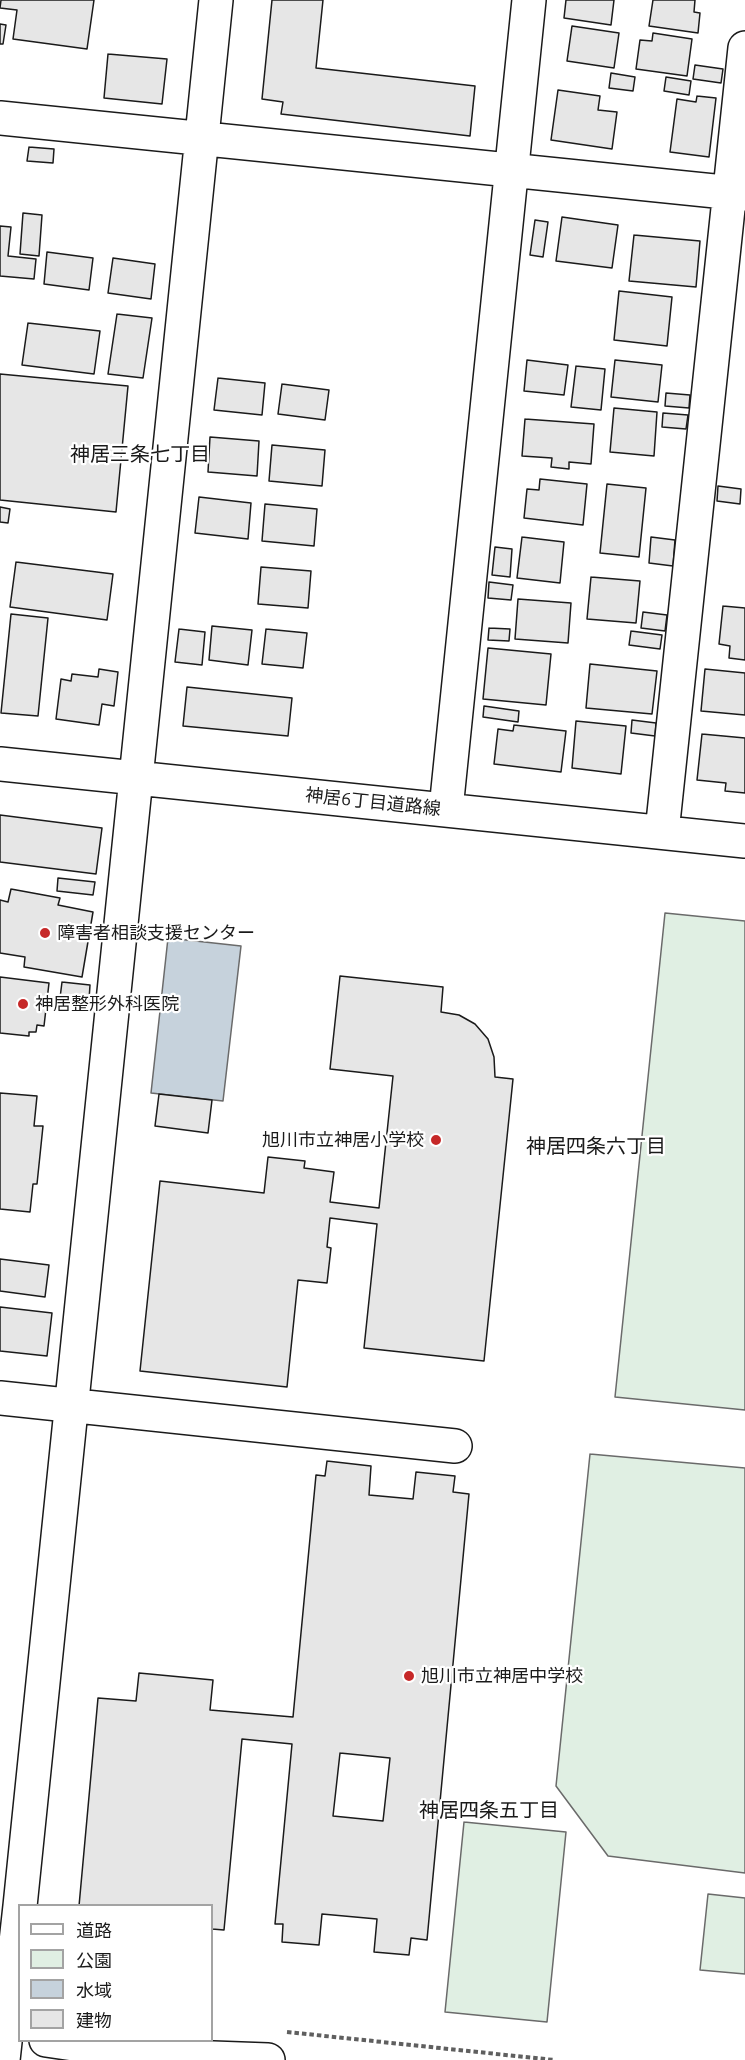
<!DOCTYPE html>
<meta charset="utf-8">
<style>
body{margin:0}
#map{position:relative;width:745px;height:2060px;overflow:hidden;background:#fff;font-family:Ubuntu,"Noto Sans JP",sans-serif}
canvas{display:block}
.legend{position:absolute;left:18px;top:1904px;width:195px;height:138px;box-sizing:border-box;background:#fff;border:2px solid #a3a3a3;margin:0;padding:8px 10px;list-style:none;font-size:18px;color:#1a1a1a}
.legend li{display:flex;align-items:center;gap:12px;height:30px}
.legend b{width:30px;border:2px solid #a3a3a3}
</style>
<div id="map">
<canvas width="745" height="2060"></canvas>
<ul class="legend">
<li><b style="height:8px;background:#fff"></b>道路</li>
<li><b style="height:16px;background:#e0efe3"></b>公園</li>
<li><b style="height:16px;background:#c6d2dc"></b>水域</li>
<li><b style="height:16px;background:#e6e6e6"></b>建物</li>
</ul>
</div>
<script>
const g = document.querySelector('canvas').getContext('2d');
g.lineJoin = 'round';
function fillPath(path, color) { g.fillStyle = color; g.fill(path, 'evenodd'); }
const shape = rows => new Path2D(rows.map(r => 'M' + r).join(''));
function stroke(path, color, width, dash) { g.strokeStyle = color; g.lineWidth = width; g.lineCap = dash ? 'butt' : 'round'; g.setLineDash(dash || []); g.stroke(path); }
function drawText(font, color, halo, rows, align = 'center') {
  g.font = font + ' Ubuntu,"Noto Sans JP",sans-serif'; g.lineWidth = 4.5; g.setLineDash([]); g.textBaseline = 'middle'; g.strokeStyle = halo; g.fillStyle = color; for (const [text, x, y, turn = 0] of rows) {
    g.save(); g.translate(x, y); g.rotate((+turn || 0) * Math.PI / 180); g.textAlign = isNaN(turn) ? turn : align; if (halo) g.strokeText(text, 0, 0); g.fillText(text, 0, 0); g.restore();
  }
}
const green = shape([
 [665,913,745,921,745,1410,615,1397,665,913],
 [590,1454,745,1468,745,1873,608,1856,556,1786,590,1454],
 [464,1822,566,1832,547,2022,445,2012,464,1822],
 [708,1894,745,1898,745,1974,700,1970,708,1894]
]);
fillPath(green, '#e0efe3');
stroke(green, '#6a6a6a', 1.5);
const water = shape([
 [168,938,241,946,223,1101,151,1093,168,938]
]);
fillPath(water, '#c6d2dc');
stroke(water, '#6a6a6a', 1.5);
const building = shape([
 [1,0,94,0,87,49,13,39,17,10,0,8,1,0],
 [272,0,323,0,316,68,475,86,470,136,281,114,283,102,262,99,272,0],
 [566,0,614,0,611,25,564,18,566,0],
 [653,0,695,0,694,12,700,13,698,33,649,26,653,0],
 [0,24,6,25,3,44,0,44,0,24],
 [572,26,619,33,614,68,567,61,572,26],
 [653,33,692,39,687,76,636,69,640,40,652,41,653,33],
 [108,54,167,59,162,104,104,98,108,54],
 [695,65,723,69,721,83,693,79,695,65],
 [611,73,635,77,633,91,609,88,611,73],
 [666,77,691,81,689,95,664,91,666,77],
 [558,90,600,96,598,110,617,112,612,149,551,140,558,90],
 [697,96,716,98,709,157,670,152,677,99,696,102,697,96],
 [29,147,54,149,53,163,27,161,29,147],
 [23,213,42,215,39,256,20,254,23,213],
 [562,217,618,225,612,268,556,261,562,217],
 [535,220,548,222,543,257,530,255,535,220],
 [0,226,11,227,8,256,36,259,34,279,0,276,0,226],
 [634,235,700,241,696,287,629,281,634,235],
 [47,252,93,258,89,290,44,284,47,252],
 [113,258,155,264,151,299,108,293,113,258],
 [619,291,672,297,667,346,614,340,619,291],
 [117,314,152,318,143,378,108,374,117,314],
 [28,323,100,331,94,374,22,365,28,323],
 [527,360,568,365,564,395,524,391,527,360],
 [615,360,662,365,658,402,611,397,615,360],
 [576,366,605,369,601,410,571,407,576,366],
 [0,374,128,386,116,512,0,500,0,374],
 [218,378,265,383,262,415,214,410,218,378],
 [282,384,329,390,325,420,278,414,282,384],
 [666,393,690,395,689,408,665,406,666,393],
 [614,408,657,412,654,456,610,452,614,408],
 [663,413,688,415,686,429,662,427,663,413],
 [525,419,594,424,591,464,569,462,569,469,551,467,552,458,522,456,525,419],
 [210,437,259,441,257,476,208,472,210,437],
 [272,445,325,450,322,486,269,481,272,445],
 [540,479,587,484,583,525,524,518,527,489,539,490,540,479],
 [607,484,646,488,639,557,600,553,607,484],
 [718,486,741,489,740,504,717,501,718,486],
 [199,497,251,503,248,539,195,533,199,497],
 [265,504,317,509,314,546,262,541,265,504],
 [0,507,10,509,8,523,0,522,0,507],
 [522,537,564,542,560,583,517,578,522,537],
 [651,537,675,540,673,566,649,563,651,537],
 [495,547,512,549,510,577,492,575,495,547],
 [16,562,113,574,107,620,10,607,16,562],
 [261,567,311,571,308,608,258,604,261,567],
 [591,577,640,581,636,623,587,619,591,577],
 [489,582,513,585,511,600,488,598,489,582],
 [518,599,571,603,568,643,515,639,518,599],
 [723,606,745,608,745,660,729,658,730,646,719,644,723,606],
 [643,612,667,615,665,631,641,628,643,612],
 [11,614,48,618,38,716,1,713,11,614],
 [212,626,252,630,248,665,209,660,212,626],
 [489,628,510,629,509,641,488,640,489,628],
 [179,629,205,632,202,665,175,662,179,629],
 [266,629,307,633,303,668,262,664,266,629],
 [631,631,662,635,660,649,629,645,631,631],
 [488,648,551,654,546,705,483,699,488,648],
 [590,664,657,671,652,714,586,708,590,664],
 [99,669,118,672,114,706,102,704,99,725,56,719,61,679,71,681,72,674,98,677,99,669],
 [705,669,745,673,745,715,701,711,705,669],
 [187,687,292,698,288,736,183,726,187,687],
 [484,706,519,711,518,722,483,717,484,706],
 [632,720,656,723,655,736,631,733,632,720],
 [576,721,626,726,621,774,572,768,576,721],
 [514,725,566,731,561,772,494,764,498,729,513,731,514,725],
 [702,734,745,738,745,793,725,791,726,783,697,780,702,734],
 [0,815,102,828,96,874,0,862,0,815],
 [58,878,95,882,93,895,57,891,58,878],
 [11,889,60,898,58,905,93,912,82,977,24,967,25,957,0,953,0,900,8,902,11,889],
 [340,976,443,987,441,1012,459,1015,475,1024,488,1039,494,1057,495,1077,513,1079,484,1361,364,1348,377,1224,330,1218,327,1247,331,1248,327,1283,298,1280,287,1387,140,1371,160,1181,264,1193,268,1157,305,1161,304,1168,334,1172,330,1202,379,1208,393,1076,330,1069,340,976],
 [0,977,49,983,44,1026,37,1025,36,1032,29,1032,29,1036,0,1033,0,977],
 [62,982,90,985,89,1000,60,998,62,982],
 [0,1093,37,1096,34,1126,43,1126,37,1184,33,1184,30,1212,0,1209,0,1093],
 [159,1094,212,1100,208,1133,155,1126,159,1094],
 [0,1259,49,1265,45,1297,0,1291,0,1259],
 [0,1307,52,1313,47,1356,0,1351,0,1307],
 [327,1461,371,1466,369,1495,413,1499,416,1472,455,1476,453,1492,469,1494,427,1940,411,1938,409,1955,374,1952,377,1919,322,1914,319,1945,282,1942,283,1924,275,1924,292,1744,242,1739,224,1930,212,1929,212,1906,79,1906,98,1698,136,1701,139,1673,213,1680,210,1710,293,1717,316,1475,325,1476,327,1461],
 [340,1753,390,1758,383,1821,333,1816,340,1753]
]);
fillPath(building, '#e6e6e6');
stroke(building, '#1a1a1a', 1.5);
const minor = shape([
 [0,118,745,194],
 [0,764,745,841],
 [446,809,529,0],
 [662,832,745,48],
 [0,1398,455,1446],
 [20,1906,216,0],
 [46,2040,158,2056,268,2060],
 [3,2060,20,1906]
]);
stroke(minor, '#1a1a1a', 36);
stroke(shape([
 [287,2032,554,2060]
]), '#5f5f5f', 4, [4.5, 3]);
stroke(minor, '#fff', 33);
for (const [x, y, r, color] of [
 [45,933,6,"#c62828"],
 [23,1004,6,"#c62828"],
 [436,1140,6,"#c62828"],
 [409,1676,6,"#c62828"]
]) { const dot = new Path2D(); dot.arc(x, y, r, 0, 2 * Math.PI); g.fillStyle = color; g.fill(dot); stroke(dot, '#fff', 2); }
drawText('18px', '#1a1a1a', '#fff', [
 ["神居6丁目道路線",373,802,6]
]);
drawText('18px', '#1a1a1a', '#fff', [
 ["障害者相談支援センター",57,933],
 ["神居整形外科医院",35,1004],
 ["旭川市立神居小学校",424,1140,"right"],
 ["旭川市立神居中学校",421,1676]
], 'left');
drawText('20px', '#1a1a1a', '#fff', [
 ["神居三条七丁目",140,454],
 ["神居四条六丁目",596,1146],
 ["神居四条五丁目",489,1810]
]);
</script>
